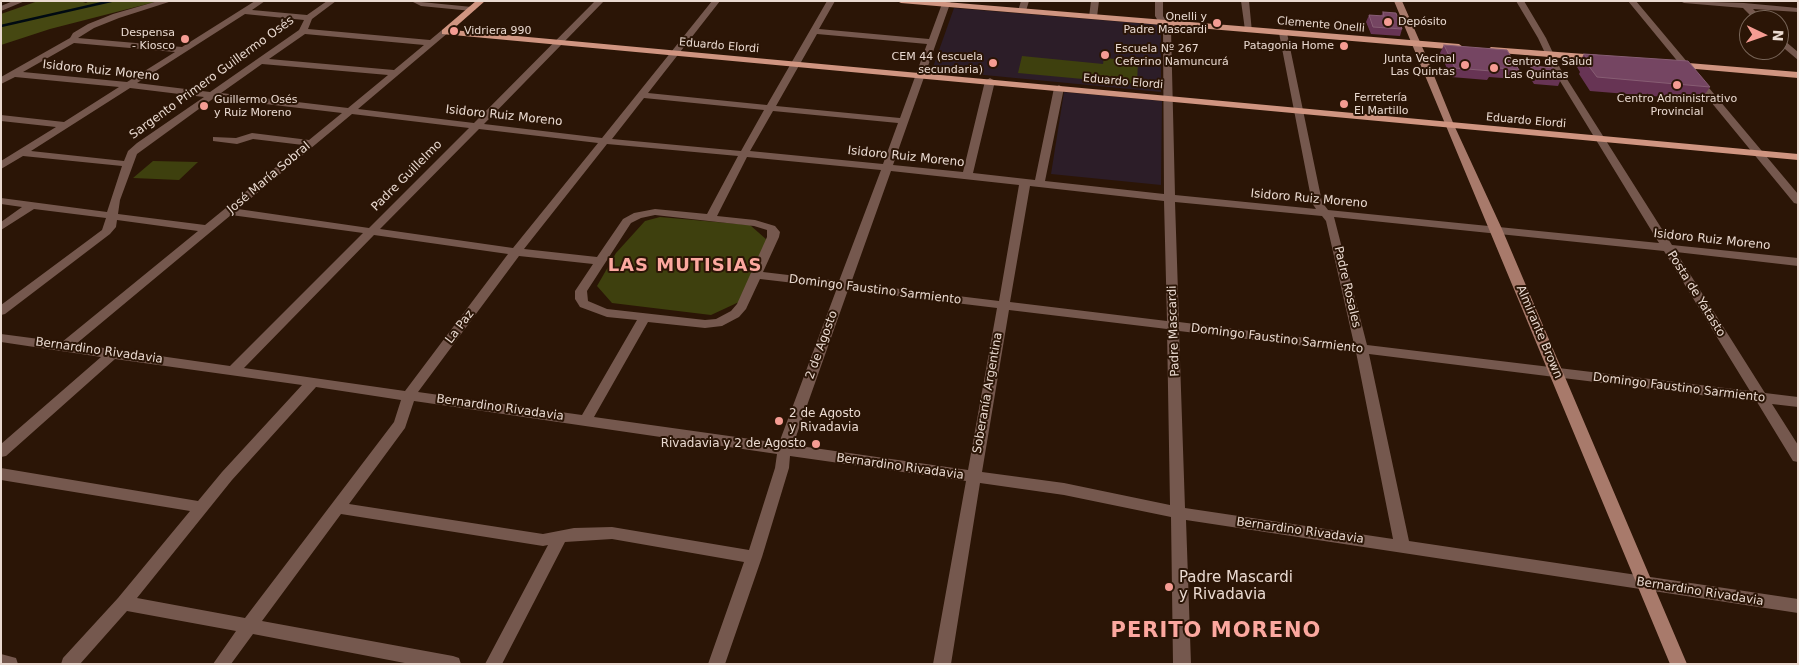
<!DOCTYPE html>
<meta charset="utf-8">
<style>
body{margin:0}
#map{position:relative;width:1799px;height:665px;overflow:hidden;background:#2b1506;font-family:"DejaVu Sans",sans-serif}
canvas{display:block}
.frame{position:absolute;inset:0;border:2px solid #eadad1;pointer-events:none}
.north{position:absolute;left:1739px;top:10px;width:50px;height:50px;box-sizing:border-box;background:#2b1506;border:1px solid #776457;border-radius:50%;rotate:93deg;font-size:14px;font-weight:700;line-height:20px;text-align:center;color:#eadad1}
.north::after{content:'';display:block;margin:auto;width:18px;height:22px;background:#f59c93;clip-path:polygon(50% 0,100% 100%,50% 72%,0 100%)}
</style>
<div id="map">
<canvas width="1799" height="665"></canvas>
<div class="frame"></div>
<div class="north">N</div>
</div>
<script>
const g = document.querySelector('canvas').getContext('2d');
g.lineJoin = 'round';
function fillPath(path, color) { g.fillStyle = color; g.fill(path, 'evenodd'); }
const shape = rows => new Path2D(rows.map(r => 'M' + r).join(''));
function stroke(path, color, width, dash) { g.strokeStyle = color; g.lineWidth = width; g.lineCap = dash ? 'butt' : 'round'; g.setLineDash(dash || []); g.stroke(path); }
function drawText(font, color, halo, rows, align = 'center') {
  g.font = font + ' "DejaVu Sans",sans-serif'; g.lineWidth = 4; g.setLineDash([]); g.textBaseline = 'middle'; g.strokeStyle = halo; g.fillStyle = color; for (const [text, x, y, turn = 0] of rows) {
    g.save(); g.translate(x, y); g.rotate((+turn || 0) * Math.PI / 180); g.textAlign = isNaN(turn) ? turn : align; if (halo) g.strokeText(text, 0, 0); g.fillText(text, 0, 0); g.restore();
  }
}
fillPath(shape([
 [954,8,1161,25,1161,92,932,70],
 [1064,92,1162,101,1161,185,1051,174]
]), '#2c1d28');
fillPath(shape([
 [1022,56,1103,64,1104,58,1138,61,1137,84,1018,73],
 [153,161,198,162,179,180,133,178],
 [660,217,750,225,767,240,739,302,711,315,612,303,597,286,616,253,645,221]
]), '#3e400e');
fillPath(shape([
 [38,1,80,1,86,3,89,1,159,1,50,29,1,45,1,14]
]), '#464812');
stroke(shape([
 [1,26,111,1]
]), '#000a12', 2.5);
fillPath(shape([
 [13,1,25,1,1,11,1,6,13,1],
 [158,1,172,1,119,18,94,28,78,38,182,47,255,1,265,1,252,10,307,15,327,1,336,1,312,19,308,29,430,40,442,30,449,32,358,109,474,123,595,1,604,1,484,124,602,138,712,1,720,1,648,93,767,105,827,1,835,1,819,29,929,39,943,1,951,1,893,165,963,172,985,81,990,78,995,81,973,173,1035,180,1054,88,1059,85,1064,88,1045,181,1164,194,1163,29,1155,16,1155,1,1163,1,1163,16,1171,29,1175,195,1316,209,1312,203,1279,33,1283,30,1287,33,1322,202,1328,210,1659,243,1552,68,1538,38,1516,1,1524,1,1546,38,1560,68,1672,245,1798,258,1798,266,1676,252,1765,393,1798,397,1798,407,1772,404,1798,445,1798,462,1793,461,1757,402,1369,354,1409,541,1798,599,1798,613,1186,520,1191,664,1173,664,1171,517,1064,495,980,483,951,664,933,664,966,481,790,456,789,468,762,557,725,664,708,664,744,562,612,539,565,542,502,664,485,664,548,545,543,546,341,514,262,621,453,656,459,658,461,664,410,664,253,634,231,664,213,664,236,631,127,611,80,664,61,664,63,658,118,598,190,511,1,480,1,468,198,501,222,472,302,385,115,359,6,456,1,457,1,444,101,357,1,342,1,334,62,342,198,231,117,220,116,227,110,234,5,314,1,315,1,305,102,230,106,218,34,209,1,230,1,222,22,207,1,204,1,198,107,212,122,166,23,156,1,169,1,161,56,127,1,121,1,115,64,122,119,87,15,77,1,84,1,77,70,38,73,33,88,24,113,14,158,1],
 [245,14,304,20,299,30,210,92,137,83,245,14],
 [305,34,424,45,394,70,269,59,305,34],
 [817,34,927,44,900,118,776,106,817,34],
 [74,43,175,52,127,82,23,72,74,43],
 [262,64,388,75,348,108,221,93,262,64],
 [130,88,204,97,137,143,128,151,124,161,31,151,130,88],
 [214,98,342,113,309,140,252,133,236,138,213,137,213,141,237,144,253,139,303,145,205,225,118,214,120,200,137,154,214,98],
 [644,98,764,110,741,151,612,139,644,98],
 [773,111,898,123,883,164,750,151,773,111],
 [352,114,469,128,369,228,238,209,352,114],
 [479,129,598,143,513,248,380,229,479,129],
 [607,144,738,156,707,214,655,209,634,213,623,219,597,257,524,249,607,144],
 [747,157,881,170,839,281,763,272,779,237,780,232,775,226,755,220,717,216,747,157],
 [891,171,1019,185,999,301,851,283,891,171],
 [1030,186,1164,201,1167,321,1010,302,1030,186],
 [1175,202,1322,216,1326,221,1354,344,1179,322,1175,202],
 [231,215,363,233,230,366,76,344,231,215],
 [655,215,754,226,767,230,767,237,737,304,731,311,716,319,705,320,607,309,588,301,587,291,631,223,641,218,655,215],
 [1334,217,1664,251,1750,391,1367,345,1334,217],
 [374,235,508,254,405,391,244,368,374,235],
 [519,256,593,264,575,291,575,299,580,307,607,317,637,320,582,415,418,392,519,256],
 [760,279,837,288,779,443,594,417,648,322,705,328,722,326,739,317,746,309,760,279],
 [848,290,997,308,968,470,793,445,848,290],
 [1009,310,1167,329,1170,505,1064,483,982,472,1009,310],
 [1179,331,1356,352,1393,539,1185,508,1179,331],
 [316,387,401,400,394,422,245,618,137,598,232,480,316,387],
 [414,401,777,454,775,468,749,550,612,527,574,528,543,534,349,504,405,428,414,401],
 [411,1,472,7,476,9,472,11,421,6,411,1],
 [1021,1,1029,1,1026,11,1022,13,1018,11,1021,1],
 [1091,1,1099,1,1097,17,1093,19,1089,17,1091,1],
 [1241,1,1249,1,1252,32,1245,30,1241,1],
 [1628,1,1636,1,1798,194,1798,204,1794,203,1628,1],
 [1680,1,1744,3,1798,8,1798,12,1753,9,1764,20,1755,20,1743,8,1684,3,1680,1],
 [1779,36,1798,52,1798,60,1779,44,1779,36],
 [1,654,16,658,18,664,1,664,1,654]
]), '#75584e');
fillPath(shape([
 [1394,1,1402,1,1424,51,1454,125,1502,229,1687,664,1670,664,1394,1]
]), '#a87a6b');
fillPath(shape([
 [476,1,485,1,452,30,1798,154,1798,160,442,34,442,30,476,1],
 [897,1,933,1,1459,44,1463,47,1459,50,901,3,897,1],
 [1491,47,1598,55,1602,58,1598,61,1488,52,1487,50,1491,47],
 [1676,62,1798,72,1798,78,1673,67,1672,65,1676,62]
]), '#d09581');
fillPath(shape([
 [1383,12,1402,29,1400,36,1371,34,1366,22,1369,15,1381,16],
 [1444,45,1519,70,1515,79,1489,77,1487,80,1451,77,1440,53],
 [1584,54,1710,87,1701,100,1590,91,1579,74,1580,72,1577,67],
 [1531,66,1561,79,1558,86,1534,84,1527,73]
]), '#673454');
const building = shape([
 [1383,12,1396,13,1402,29,1373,27,1369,15,1384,16,1383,12],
 [1444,45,1507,50,1519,70,1489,67,1491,71,1455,68,1444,45],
 [1584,54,1688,61,1710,87,1597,77,1585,61,1589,61,1584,54],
 [1531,66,1554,68,1561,79,1537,77,1531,66]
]);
fillPath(building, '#754562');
stroke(building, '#875d73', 1);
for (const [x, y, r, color] of [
 [1388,22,5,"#f59c93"],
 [1217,23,5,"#f59c93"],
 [454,31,5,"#f59c93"],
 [185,39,5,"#f59c93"],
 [1344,46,5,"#f59c93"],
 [1105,55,5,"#f59c93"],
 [993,63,5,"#f59c93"],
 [1465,65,5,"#f59c93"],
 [1494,68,5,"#f59c93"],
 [1677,85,5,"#f59c93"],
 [1344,104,5,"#f59c93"],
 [204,106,5,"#f59c93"],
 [779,421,5,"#f59c93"],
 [816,444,5,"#f59c93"],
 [1169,587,5,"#f59c93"]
]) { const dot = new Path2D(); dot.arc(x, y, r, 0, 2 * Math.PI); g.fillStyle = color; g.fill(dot); stroke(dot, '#2b1506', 2); }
drawText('11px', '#eadad1', '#2b1506', [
 ["Onelli y",1207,17,"right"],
 ["Padre Mascardi",1207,30,"right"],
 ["Depósito",1398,22],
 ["Vidriera 990",464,31],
 ["Despensa",175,33,"right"],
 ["- Kiosco",175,46,"right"],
 ["Patagonia Home",1334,46,"right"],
 ["Escuela Nº 267",1115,49],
 ["Ceferino Namuncurá",1115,62],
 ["CEM 44 (escuela",983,57,"right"],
 ["secundaria)",983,70,"right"],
 ["Junta Vecinal",1455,59,"right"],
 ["Las Quintas",1455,72,"right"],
 ["Centro de Salud",1504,62],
 ["Las Quintas",1504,75],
 ["Ferretería",1354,98],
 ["El Martillo",1354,111],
 ["Centro Administrativo",1677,99,"center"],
 ["Provincial",1677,112,"center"],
 ["Guillermo Osés",214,100],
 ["y Ruiz Moreno",214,113]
], 'left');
drawText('11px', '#eadad1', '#2b1506', [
 ["Clemente Onelli",1321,25,5],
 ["Eduardo Elordi",719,46,5],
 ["Eduardo Elordi",1123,82,5],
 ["Eduardo Elordi",1526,121,5]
]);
drawText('12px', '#eadad1', '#2b1506', [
 ["Isidoro Ruiz Moreno",101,71,6],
 ["Sargento Primero Guillermo Osés",212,78,-36],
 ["Isidoro Ruiz Moreno",504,116,6],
 ["Isidoro Ruiz Moreno",906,157,6],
 ["Padre Guillelmo",407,176,-45],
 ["José María Sobral",269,178,-40],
 ["Isidoro Ruiz Moreno",1309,199,5],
 ["Isidoro Ruiz Moreno",1712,240,6],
 ["Padre Rosales",1347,287,77],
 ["Domingo Faustino Sarmiento",875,290,7],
 ["Posta de Yatasto",1696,294,58],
 ["La Paz",460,327,-53],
 ["Padre Mascardi",1174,331,-92],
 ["Almirante Brown",1539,332,67],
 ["Domingo Faustino Sarmiento",1277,339,7],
 ["2 de Agosto",822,345,-70],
 ["Bernardino Rivadavia",99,351,8],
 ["Domingo Faustino Sarmiento",1679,388,7],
 ["Soberanía Argentina",988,393,-80],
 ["Bernardino Rivadavia",500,408,8],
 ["Bernardino Rivadavia",900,467,8],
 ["Bernardino Rivadavia",1300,531,8],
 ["Bernardino Rivadavia",1700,592,9]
]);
drawText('12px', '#eadad1', '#2b1506', [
 ["2 de Agosto",789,414],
 ["y Rivadavia",789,428],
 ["Rivadavia y 2 de Agosto",806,444,"right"]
], 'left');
drawText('15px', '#eadad1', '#2b1506', [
 ["Padre Mascardi",1179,578],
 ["y Rivadavia",1179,595]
], 'left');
g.letterSpacing = '1px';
drawText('bold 18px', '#fca89f', '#2b1506', [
 ["LAS MUTISIAS",685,266]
]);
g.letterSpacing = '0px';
g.letterSpacing = '1px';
drawText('bold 21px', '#fca89f', '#2b1506', [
 ["PERITO MORENO",1216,632]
]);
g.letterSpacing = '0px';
</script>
